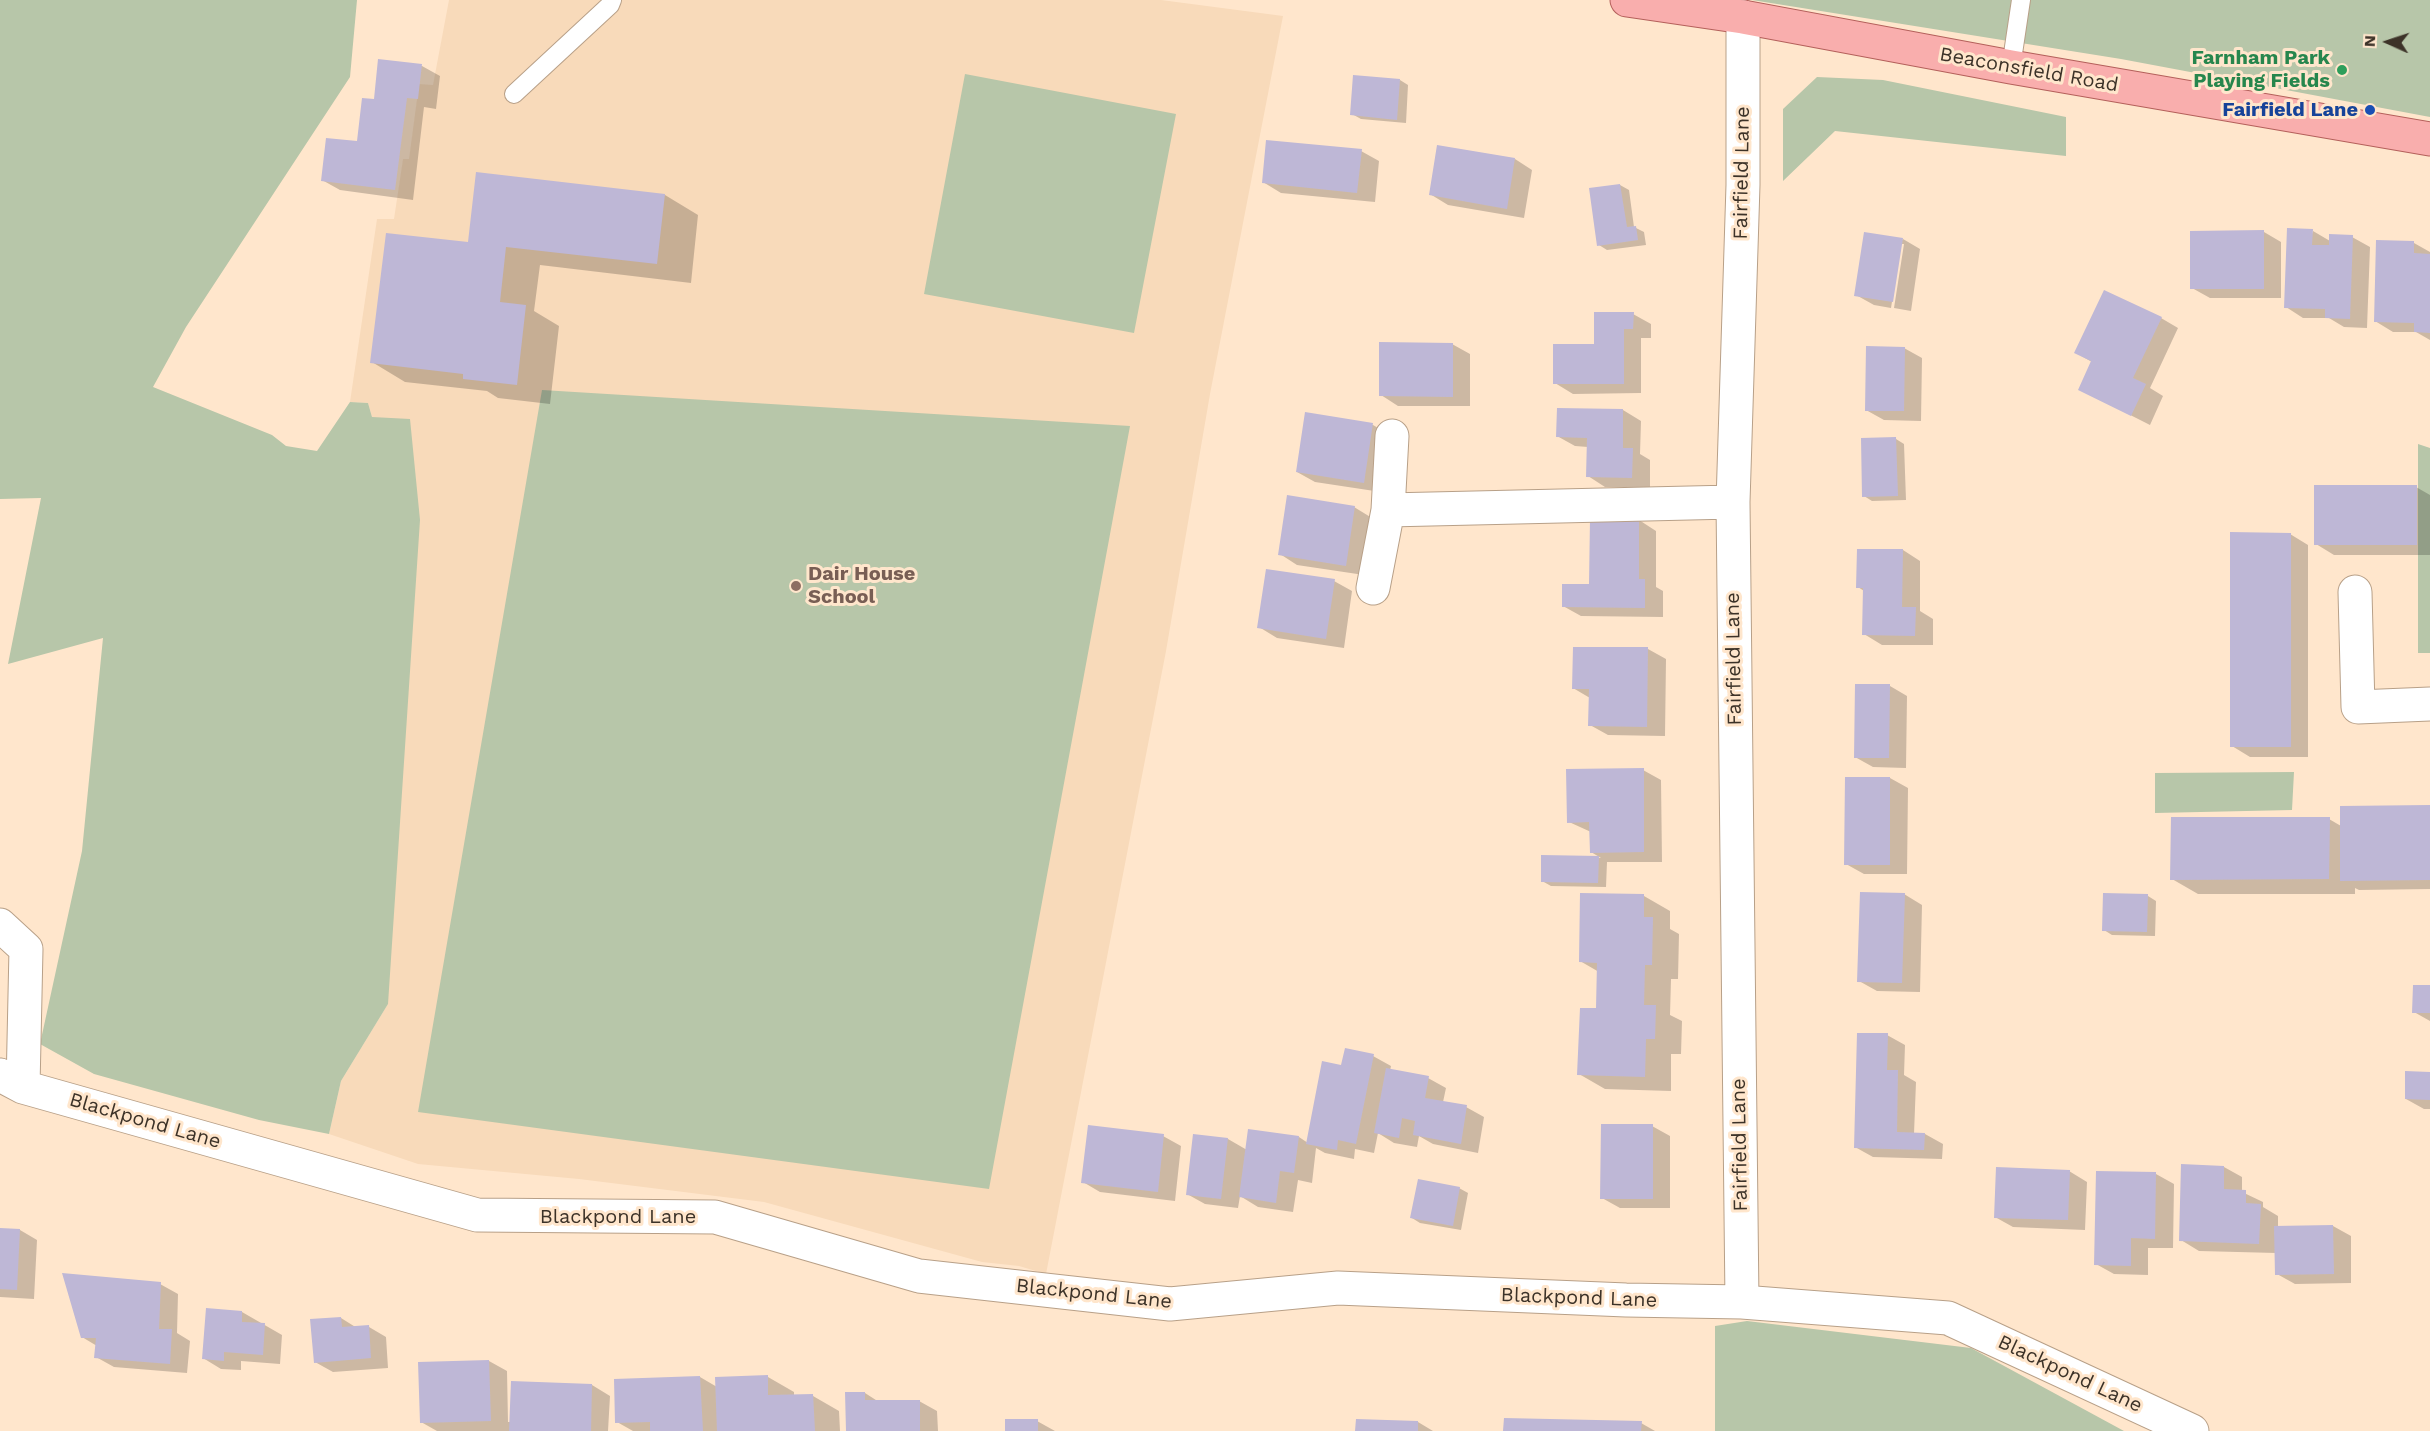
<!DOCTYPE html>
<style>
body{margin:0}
#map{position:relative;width:2430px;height:1431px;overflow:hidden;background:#ffe6cc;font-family:"Work Sans",sans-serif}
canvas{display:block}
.north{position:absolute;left:2358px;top:12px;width:60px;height:60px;-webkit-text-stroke:4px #ffe6cc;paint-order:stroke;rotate:273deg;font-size:16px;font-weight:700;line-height:24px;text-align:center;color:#3c3228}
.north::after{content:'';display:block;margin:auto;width:21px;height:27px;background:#3c3228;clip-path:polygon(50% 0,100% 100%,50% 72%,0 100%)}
</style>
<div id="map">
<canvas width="2430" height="1431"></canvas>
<div class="north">N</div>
</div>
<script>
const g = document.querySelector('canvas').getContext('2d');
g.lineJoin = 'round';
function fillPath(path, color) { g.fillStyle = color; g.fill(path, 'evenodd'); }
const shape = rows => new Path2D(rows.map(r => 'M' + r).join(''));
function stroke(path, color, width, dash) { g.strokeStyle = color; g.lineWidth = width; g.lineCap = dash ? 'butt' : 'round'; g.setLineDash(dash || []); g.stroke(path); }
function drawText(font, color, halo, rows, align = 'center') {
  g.font = font + ' "Work Sans",sans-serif'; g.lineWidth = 6; g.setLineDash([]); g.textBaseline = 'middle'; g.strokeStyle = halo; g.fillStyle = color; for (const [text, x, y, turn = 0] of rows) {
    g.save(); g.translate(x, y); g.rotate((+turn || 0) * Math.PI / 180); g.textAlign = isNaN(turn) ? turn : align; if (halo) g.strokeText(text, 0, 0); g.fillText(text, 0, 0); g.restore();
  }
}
fillPath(shape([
 [449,0,1161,0,1283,16,1210,394,1166,651,1046,1274,1019,1266,982,1262,764,1202,579,1179,418,1164,329,1134,341,1081,388,1004,372,417,368,403,350,402,377,219,394,219,403,159,409,159,419,84,433,85]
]), '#f8daba');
fillPath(shape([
 [0,0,357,0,350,77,186,327,153,387,272,435,286,446,317,451,350,402,368,403,372,417,410,419,420,520,388,1004,341,1081,329,1134,259,1120,94,1074,40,1044,82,851,103,638,8,664,41,498,0,499],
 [1752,0,2430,0,2430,117,2121,59],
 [965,74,1176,114,1134,333,924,294],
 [1817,77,1883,80,2066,117,2066,156,1835,131,1783,181,1783,109],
 [542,390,1130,426,989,1189,418,1112],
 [2418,444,2430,448,2430,653,2418,653],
 [2294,772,2292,810,2155,813,2155,773],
 [1747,1321,1971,1348,2124,1431,1715,1431,1715,1326]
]), '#b7c6a9');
fillPath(shape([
 [379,60,422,66,440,76,436,109,424,107,413,200,340,190,322,180,358,143,375,101],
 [1400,80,1408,85,1406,123,1361,119,1352,114],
 [1361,151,1379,161,1375,202,1281,193,1263,182],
 [1515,159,1532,170,1524,218,1448,205,1430,194],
 [1620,185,1629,190,1634,227,1644,232,1646,245,1607,250,1599,245,1590,190],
 [665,195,698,215,691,283,540,265,534,311,559,326,550,404,498,398,487,391,405,382,372,362,470,244],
 [2313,231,2330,241,2352,237,2370,247,2367,328,2344,327,2329,318,2303,318,2286,307],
 [2264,232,2281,242,2281,298,2210,298,2192,288],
 [1903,239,1920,249,1911,311,1894,308,1904,244,1901,244,1891,308,1874,305,1856,295],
 [2414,243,2430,252,2430,340,2416,332,2393,332,2375,321],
 [1633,314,1651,324,1651,338,1641,338,1641,393,1573,394,1555,383],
 [2161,318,2178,328,2150,388,2163,396,2150,425,2079,389,2092,362,2076,353],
 [1452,344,1470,354,1470,406,1398,406,1381,395],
 [1904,348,1922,358,1921,421,1884,420,1866,410],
 [1623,410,1641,421,1640,454,1650,460,1650,487,1605,487,1588,476,1588,447,1575,446,1557,436],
 [1306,414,1373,425,1390,435,1381,492,1315,482,1297,472],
 [1896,439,1904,444,1906,500,1872,501,1864,496],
 [2416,487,2430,495,2430,555,2334,555,2316,544],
 [1354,507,1372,518,1364,575,1297,565,1280,554],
 [1639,520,1656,531,1656,587,1663,591,1663,617,1581,616,1563,606,1591,586],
 [2290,534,2308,545,2308,757,2250,757,2232,746],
 [1903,550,1920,561,1920,611,1933,619,1933,645,1882,645,1864,634,1864,591,1858,587],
 [1334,581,1352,591,1344,648,1277,638,1259,627],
 [1574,648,1648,649,1666,659,1665,736,1608,735,1590,725,1590,698,1573,688],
 [1890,686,1907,696,1906,768,1873,767,1855,757],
 [1643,770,1661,780,1662,862,1607,862,1606,887,1551,886,1542,881,1543,856,1601,858,1591,852,1591,832,1569,822],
 [1890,778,1908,788,1907,874,1864,874,1846,864],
 [2430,806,2430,889,2359,890,2355,888,2355,894,2198,894,2172,879,2329,819,2341,826],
 [1904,894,1922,905,1920,992,1877,991,1859,981],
 [1644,896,1670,911,1670,929,1679,934,1678,979,1671,979,1670,1015,1682,1021,1681,1054,1671,1054,1671,1091,1605,1089,1579,1074,1598,1010,1599,972,1580,961],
 [2148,896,2156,901,2155,936,2112,935,2104,930],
 [2430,986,2430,1021,2414,1012],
 [1887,1035,1905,1045,1904,1075,1916,1082,1914,1134,1925,1134,1943,1144,1942,1159,1873,1157,1855,1147],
 [1373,1056,1391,1066,1390,1071,1428,1078,1446,1088,1443,1102,1466,1107,1484,1117,1478,1153,1433,1144,1419,1136,1417,1147,1394,1143,1378,1133,1374,1153,1355,1149,1354,1159,1325,1153,1316,1148,1312,1183,1298,1180,1293,1212,1258,1207,1240,1196,1238,1208,1205,1204,1187,1194,1194,1135,1228,1139,1247,1150,1299,1137,1308,1143,1342,1067],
 [2430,1073,2430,1109,2424,1109,2406,1099],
 [1652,1126,1670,1136,1670,1208,1620,1208,1602,1198],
 [1163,1136,1181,1146,1175,1201,1100,1192,1083,1182],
 [2183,1166,2224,1167,2242,1177,2242,1192,2263,1202,2263,1207,2278,1216,2278,1227,2333,1226,2351,1236,2351,1283,2295,1284,2277,1274,2276,1253,2199,1251,2181,1240],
 [2069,1171,2087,1182,2085,1230,2013,1227,1995,1217],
 [2098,1172,2156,1174,2174,1184,2173,1248,2148,1248,2148,1275,2114,1274,2096,1264],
 [1459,1188,1468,1193,1461,1230,1420,1223,1412,1218],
 [0,1229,20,1230,37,1240,34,1299,0,1297],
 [160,1284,178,1294,177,1333,190,1341,187,1373,114,1367,96,1357,97,1346,82,1337],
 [242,1312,282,1335,280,1364,241,1361,241,1370,221,1369,203,1358],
 [341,1318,357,1328,369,1327,386,1337,388,1368,333,1372,315,1362],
 [489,1361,507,1371,508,1422,511,1422,512,1382,592,1385,610,1396,608,1431,437,1431,421,1422],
 [700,1377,717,1387,768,1377,794,1392,794,1396,813,1396,839,1411,840,1431,633,1431,617,1422],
 [865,1393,879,1402,919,1401,937,1411,938,1431,847,1431],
 [1037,1421,1055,1431,1007,1431],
 [1418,1422,1433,1431,1357,1431],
 [1641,1423,1655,1431,1505,1431]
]), '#0003');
fillPath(shape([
 [378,59,422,64,418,99,407,98,395,190,321,181,326,138,357,141,362,98,374,99],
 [1353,75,1400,79,1397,120,1350,115],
 [1266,140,1362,149,1357,193,1262,183],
 [1437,145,1515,158,1507,209,1429,195],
 [476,172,665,194,657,264,506,247,500,302,526,305,517,385,463,379,463,374,370,363,386,233,468,242],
 [1620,184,1627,227,1636,226,1638,240,1597,246,1589,188],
 [2287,228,2313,229,2312,245,2329,245,2329,234,2353,235,2350,319,2325,318,2325,309,2284,308],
 [2264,230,2264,289,2190,289,2190,231],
 [1864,232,1903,238,1893,302,1854,296],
 [2376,240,2414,241,2414,253,2430,254,2430,333,2414,332,2414,323,2374,322],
 [2104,290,2162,317,2133,378,2146,384,2131,416,2078,390,2091,361,2074,353],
 [1594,312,1634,312,1633,329,1624,329,1624,384,1553,384,1553,344,1594,344],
 [1379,342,1453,343,1453,397,1379,396],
 [1866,346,1905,347,1904,411,1865,411],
 [1557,408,1623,409,1623,448,1633,448,1632,478,1586,477,1587,438,1556,437],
 [1305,412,1373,423,1364,483,1296,472],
 [1896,437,1898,496,1862,497,1861,438],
 [2314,485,2417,485,2417,545,2314,545],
 [1287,495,1355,506,1346,566,1278,555],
 [1590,519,1639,519,1639,579,1645,579,1645,608,1562,607,1562,584,1589,584],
 [2230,532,2291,533,2291,747,2230,747],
 [1857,549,1903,549,1902,607,1916,607,1915,636,1862,635,1863,588,1856,588],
 [1266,569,1335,579,1326,639,1257,628],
 [1573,647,1648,647,1647,727,1588,726,1589,689,1572,689],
 [1855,684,1890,684,1889,758,1854,758],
 [1644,768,1644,852,1590,853,1589,822,1567,823,1566,769],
 [1845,777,1890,777,1890,865,1844,865],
 [2430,805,2430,880,2340,881,2340,806],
 [2171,817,2330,817,2329,879,2170,880],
 [1541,855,1599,856,1598,883,1541,882],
 [1860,892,1905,893,1902,983,1857,982],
 [1580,893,1644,894,1644,917,1653,917,1652,965,1645,965,1644,1005,1656,1005,1655,1039,1646,1039,1645,1077,1577,1075,1580,1008,1596,1008,1597,963,1579,962],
 [2103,893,2148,894,2147,932,2102,931],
 [2413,985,2430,985,2430,1013,2412,1013],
 [1857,1033,1888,1033,1887,1070,1898,1070,1897,1132,1925,1133,1924,1150,1854,1148],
 [1345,1048,1374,1054,1356,1144,1338,1140,1337,1150,1306,1144,1322,1061,1341,1065],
 [1386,1068,1429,1076,1425,1098,1467,1105,1461,1144,1413,1135,1415,1121,1402,1118,1399,1138,1374,1133],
 [2405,1071,2430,1072,2430,1100,2405,1099],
 [1601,1124,1653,1124,1653,1199,1600,1199],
 [1088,1125,1164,1134,1158,1192,1081,1183],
 [1248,1129,1299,1136,1294,1173,1280,1171,1276,1203,1239,1197],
 [1193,1134,1228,1138,1221,1199,1186,1195],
 [2181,1164,2224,1166,2224,1189,2246,1190,2246,1203,2261,1204,2259,1244,2179,1241],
 [1996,1167,2070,1170,2068,1220,1994,1218],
 [2096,1171,2156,1172,2155,1239,2131,1238,2131,1266,2094,1265],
 [1418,1179,1460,1187,1453,1226,1410,1218],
 [2333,1225,2334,1274,2275,1275,2274,1226],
 [0,1228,20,1229,17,1290,0,1289],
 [62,1273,161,1282,159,1329,172,1329,170,1364,94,1358,96,1338,81,1338],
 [206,1308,242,1311,242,1322,265,1323,263,1355,224,1352,224,1361,202,1359],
 [341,1317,342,1327,369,1325,371,1358,314,1363,310,1319],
 [489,1360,491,1421,420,1423,418,1362],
 [768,1375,768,1395,813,1394,815,1431,717,1431,715,1377],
 [700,1376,703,1431,650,1431,650,1422,615,1423,614,1379],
 [511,1381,592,1384,591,1431,509,1431],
 [845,1392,865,1392,865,1400,920,1400,920,1431,846,1431],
 [1504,1418,1642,1421,1641,1431,1503,1431],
 [1005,1419,1038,1419,1038,1431,1005,1431],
 [1356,1419,1418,1421,1418,1431,1355,1431]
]), '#beb7d6');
const lane = shape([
 [2011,67,2021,0],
 [514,94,610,5,612,0]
]);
const street = shape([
 [1388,510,1733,502],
 [1373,588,1388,510,1392,436],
 [2355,592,2358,707,2430,704],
 [0,925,26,949,23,1087],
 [0,1075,23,1087,477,1215,715,1217,919,1276,1170,1304,1338,1288,1626,1300,1742,1302,1948,1318,2192,1431],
 [1742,1302,1733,502,1743,185,1743,17]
]);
const primary = shape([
 [1627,0,1743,17,2011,67,2430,139]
]);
stroke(lane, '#b8a088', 20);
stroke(street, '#b8a088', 35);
stroke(primary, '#b4605b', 35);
stroke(lane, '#fff', 18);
stroke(street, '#fff', 33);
stroke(primary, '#f9aead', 33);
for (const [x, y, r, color] of [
 [2342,70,6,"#2e9e5b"],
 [2370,110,6,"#1a4fb4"],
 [796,586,6,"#8d6e63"]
]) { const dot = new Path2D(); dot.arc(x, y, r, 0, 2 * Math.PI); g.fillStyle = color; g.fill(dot); stroke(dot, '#ffe6cc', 2); }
drawText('bold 20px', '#27864d', '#ffe6cc', [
 ["Farnham Park",2330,58],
 ["Playing Fields",2330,81]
], 'right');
drawText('20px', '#3c3228', '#ffe6cc', [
 ["Beaconsfield Road",2029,70,10],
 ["Fairfield Lane",1742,173,-89],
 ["Fairfield Lane",1734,659,-91],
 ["Blackpond Lane",145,1121,16],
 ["Fairfield Lane",1740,1145,-91],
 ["Blackpond Lane",618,1217],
 ["Blackpond Lane",1094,1294,6],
 ["Blackpond Lane",1579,1298,2],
 ["Blackpond Lane",2070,1374,25]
]);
drawText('bold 20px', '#164399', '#ffe6cc', [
 ["Fairfield Lane",2358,110]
], 'right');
drawText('bold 20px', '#785e54', '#ffe6cc', [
 ["Dair House",808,574],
 ["School",808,597]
], 'left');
</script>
